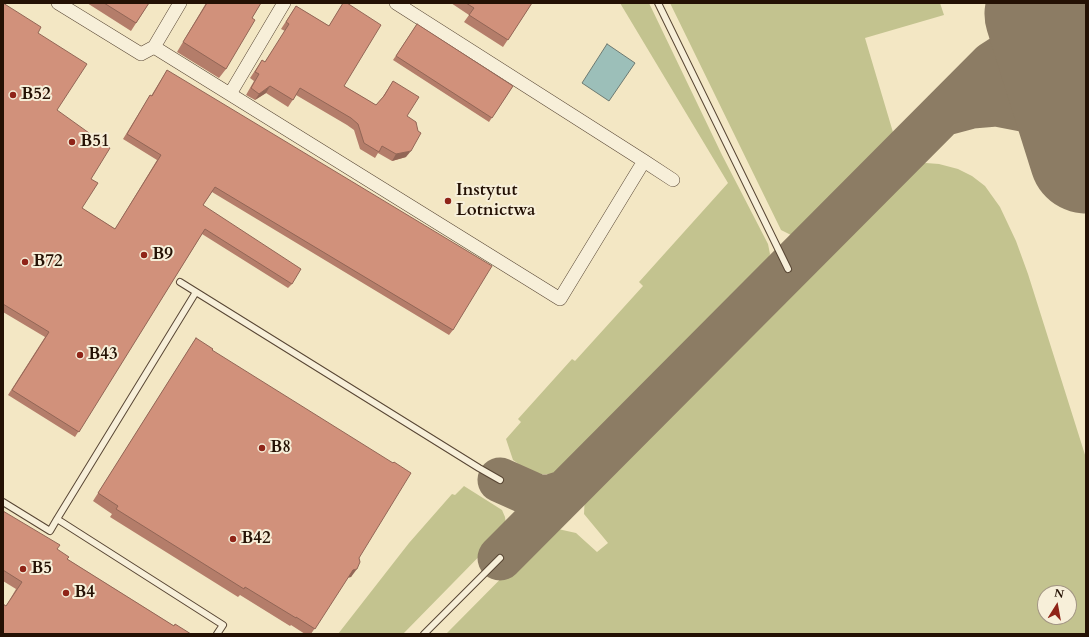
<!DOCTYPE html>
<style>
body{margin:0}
#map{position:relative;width:1089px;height:637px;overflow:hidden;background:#f3e7c4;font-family:Cardo,serif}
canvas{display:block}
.frame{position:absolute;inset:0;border:4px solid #241104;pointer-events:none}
.north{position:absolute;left:1037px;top:585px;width:40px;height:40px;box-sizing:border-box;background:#f7efd9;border:1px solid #a39684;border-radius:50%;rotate:11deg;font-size:11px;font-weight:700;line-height:16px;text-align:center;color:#241104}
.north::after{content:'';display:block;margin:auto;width:14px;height:18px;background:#8f2418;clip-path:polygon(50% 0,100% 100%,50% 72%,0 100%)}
</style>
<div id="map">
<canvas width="1089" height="637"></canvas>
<div class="frame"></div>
<div class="north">N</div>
</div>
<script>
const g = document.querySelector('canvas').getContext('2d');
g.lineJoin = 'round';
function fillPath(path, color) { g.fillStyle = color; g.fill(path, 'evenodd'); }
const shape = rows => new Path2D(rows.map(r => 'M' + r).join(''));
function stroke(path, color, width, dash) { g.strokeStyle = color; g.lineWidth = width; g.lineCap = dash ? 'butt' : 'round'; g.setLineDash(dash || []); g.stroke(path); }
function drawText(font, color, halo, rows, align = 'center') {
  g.font = font + ' Cardo,serif'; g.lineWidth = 4; g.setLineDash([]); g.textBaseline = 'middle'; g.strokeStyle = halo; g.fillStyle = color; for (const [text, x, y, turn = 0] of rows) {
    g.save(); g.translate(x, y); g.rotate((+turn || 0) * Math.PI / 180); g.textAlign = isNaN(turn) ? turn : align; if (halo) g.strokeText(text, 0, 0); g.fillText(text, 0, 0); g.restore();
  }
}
fillPath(shape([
 [620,3,649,3,722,155,768,244,770,254,766,269,569,467,551,474,541,474,530,472,513,460,506,439,521,422,518,419,572,359,575,361,643,286,639,282,728,183],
 [670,3,940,3,944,15,865,38,895,139,802,233,791,235,781,230],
 [926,163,939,164,958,169,972,176,985,186,1000,207,1016,241,1028,274,1086,458,1086,634,446,634,545,534,558,529,576,533,597,552,608,543,584,514,585,494,908,170,915,165],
 [1045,593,1069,593,1069,617,1045,617],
 [464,486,502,510,505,517,506,526,502,533,403,634,338,634,409,543,452,494,455,495]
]), '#c3c38f');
const water = shape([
 [607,44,635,63,609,101,582,83,607,44]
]);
fillPath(water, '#9cbfb9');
stroke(water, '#6c7971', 1);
stroke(shape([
 [942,114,972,106,996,104,1027,110,1054,121,1085,156],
 [500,480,538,497,550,497,566,492],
 [500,558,992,64,1006,55,1086,28]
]), '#8c7c64', 45);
stroke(shape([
 [1041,14,1086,157]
]), '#8c7c64', 113);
const lane = shape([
 [658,3,788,269],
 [180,282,479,468,500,480],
 [3,502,50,531,57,519,223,625,217,634],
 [57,519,196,292],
 [424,634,500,558]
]);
const street = shape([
 [58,3,141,54,154,47,560,299,644,161],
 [396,3,644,161,673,180],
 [154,47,180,3],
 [230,94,284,3]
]);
stroke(lane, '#584634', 8);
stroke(street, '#584634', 14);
stroke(lane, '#f7efd9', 6);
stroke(street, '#f7efd9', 13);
fillPath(shape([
 [3,3,38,33,57,110,91,179,82,208,115,229,157,160,123,139,147,100,150,95,151,96,167,70,453,330,449,335,212,192,203,205,292,284,288,288,202,234,75,437,8,395,45,337,3,312],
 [87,3,149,3,131,31],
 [206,3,261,3,252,18,226,69,219,78,177,52],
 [343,3,344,86,366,99,376,105,382,98,393,81,407,116,406,157,392,161,378,153,375,158,360,149,354,130,347,125,296,95,288,107,266,93,255,100,246,95,254,81,250,78,262,60,265,62,285,31,281,29,296,6,329,26],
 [451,3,532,3,503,47,464,22,469,15],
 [417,24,513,86,489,122,393,60],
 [196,338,212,350,359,558,351,577,348,577,311,634,305,634,291,625,290,626,240,595,238,597,110,517,112,514,93,501],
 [3,511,57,550,67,559,174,626,6,606,16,589,3,581]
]), '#b47d6a');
fillPath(shape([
 [270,86,266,93,255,100,259,94],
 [411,151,406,157,392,161,396,154],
 [357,569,351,577,348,578,353,570]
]), '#926656');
const building = shape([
 [3,3,41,27,38,33,87,64,57,110,110,148,91,179,98,183,82,208,115,229,161,155,127,134,150,95,152,96,167,70,492,266,453,330,215,187,203,205,301,269,292,284,205,229,79,432,12,390,49,332,3,304,3,3],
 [104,3,149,3,136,23,104,3],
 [207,3,261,3,252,18,255,20,226,69,183,42,207,3],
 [343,3,347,3,381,25,344,86,366,99,376,105,384,96,393,81,419,97,407,116,416,122,418,131,421,133,411,151,396,154,382,146,379,152,364,143,358,124,351,118,300,88,293,100,270,86,259,94,251,88,259,74,255,72,262,60,265,62,289,24,286,22,296,6,329,26,343,3],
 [466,3,532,3,508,40,469,15,474,8,466,3],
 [417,24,513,86,492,118,396,56,417,24],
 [196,338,213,349,212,350,393,463,394,462,411,473,359,558,360,562,357,569,353,570,315,629,296,617,296,618,245,587,244,589,116,509,118,506,98,493,196,338],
 [3,511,60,545,57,549,69,557,67,559,174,626,175,624,191,634,3,634,3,604,6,606,22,582,3,570,3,511]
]);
fillPath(building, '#d1917b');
stroke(building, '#926656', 1);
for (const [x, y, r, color] of [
 [13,95,4,"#8f2418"],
 [72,142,4,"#8f2418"],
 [448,201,4,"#8f2418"],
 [144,255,4,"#8f2418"],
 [25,262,4,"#8f2418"],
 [80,355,4,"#8f2418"],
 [262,448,4,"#8f2418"],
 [233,539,4,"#8f2418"],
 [23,569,4,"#8f2418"],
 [66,593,4,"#8f2418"]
]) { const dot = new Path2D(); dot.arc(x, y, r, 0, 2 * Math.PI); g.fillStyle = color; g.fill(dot); stroke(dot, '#f7efd9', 1.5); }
drawText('bold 17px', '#241104', '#f7efd9', [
 ["B52",21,95],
 ["B51",80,142],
 ["Instytut",456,191],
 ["Lotnictwa",456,211],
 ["B9",152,255],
 ["B72",33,262],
 ["B43",88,355],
 ["B8",270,448],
 ["B42",241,539],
 ["B5",31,569],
 ["B4",74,593]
], 'left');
</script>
